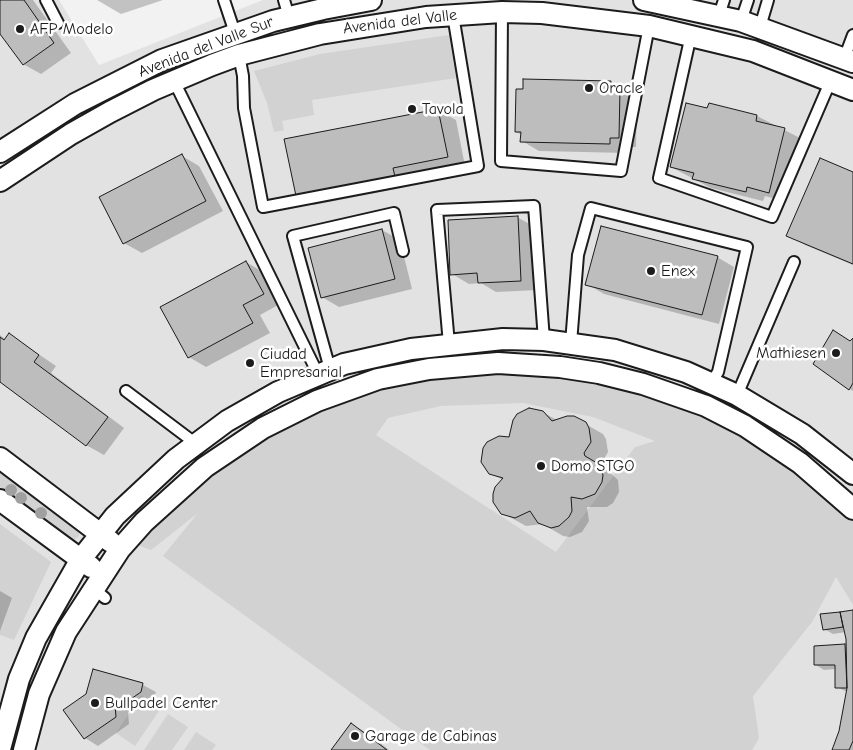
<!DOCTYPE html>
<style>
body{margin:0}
canvas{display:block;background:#f2f2f2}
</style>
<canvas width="853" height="750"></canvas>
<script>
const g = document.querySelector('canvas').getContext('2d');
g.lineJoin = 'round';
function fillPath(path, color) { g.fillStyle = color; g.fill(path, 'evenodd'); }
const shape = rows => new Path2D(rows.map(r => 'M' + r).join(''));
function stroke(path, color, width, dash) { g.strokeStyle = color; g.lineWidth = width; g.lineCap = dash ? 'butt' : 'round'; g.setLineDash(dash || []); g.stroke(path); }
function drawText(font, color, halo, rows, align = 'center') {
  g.font = font + ' "Comic Neue",sans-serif'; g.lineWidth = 5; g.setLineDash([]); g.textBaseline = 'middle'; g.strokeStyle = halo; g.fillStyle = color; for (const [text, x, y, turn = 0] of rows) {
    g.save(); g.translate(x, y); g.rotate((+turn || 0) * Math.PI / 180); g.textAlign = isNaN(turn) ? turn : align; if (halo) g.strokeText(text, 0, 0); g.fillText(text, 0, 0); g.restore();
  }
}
fillPath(shape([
 [0,0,59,0,99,65,263,0,853,0,853,750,0,750]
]), '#e2e2e2');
fillPath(shape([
 [449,35,456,78,312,100,314,115,282,121,284,130,274,132,267,103,254,71,320,54],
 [512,372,574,376,670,398,754,437,853,516,853,605,836,577,812,622,753,696,759,738,752,750,430,750,163,556,198,513,151,550,135,544,185,496,240,454,308,415,380,389,452,375],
 [523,403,593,417,655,441,635,447,556,552,376,435,388,418,441,406],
 [0,470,79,530,79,536,73,540,69,539,0,487],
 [0,524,51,562,14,640,0,635],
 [141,695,161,708,135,746,116,733],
 [168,714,188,727,172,750,144,750],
 [196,732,216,745,212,750,184,750]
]), '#d2d2d2');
fillPath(shape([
 [0,0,33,0,71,53,41,74,23,64,0,32],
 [97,0,163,0,121,14],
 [611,83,637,99,636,147,627,147,627,153,539,151,522,141,522,135,516,132,524,91],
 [709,104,757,116,802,139,786,202,765,196,763,201,711,188,671,167,708,110],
 [438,110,456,120,465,166,410,177,411,186,314,205,297,195],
 [182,156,199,166,223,211,142,253,124,243],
 [853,173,853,265,805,245,788,235],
 [517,217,535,227,538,290,496,292,481,283,469,284,452,274],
 [382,230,400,240,412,289,339,307,322,297],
 [717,257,734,267,719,324,604,294,587,284],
 [246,262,263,272,280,304,260,315,270,333,206,367,189,357],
 [9,334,56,366,51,373,124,428,104,455,86,445,0,381,0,335,6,340],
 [853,340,853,391,850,389,851,342],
 [542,412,557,420,573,417,603,434,606,439,608,452,601,464,618,480,619,492,613,503,607,507,587,507,589,521,582,532,570,537,563,536,543,524,526,526,508,516,503,480,490,473,510,438],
 [0,591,12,598,0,631],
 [853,611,853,750,833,750,840,732,847,692,837,687,836,669,824,670,816,665,844,646,847,647,846,632,833,634,824,629,822,615],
 [143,685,156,692,153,699,142,708,138,705,128,712,129,724,98,746,85,738,65,710],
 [351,724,369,734,389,750,332,750]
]), '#0003');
const building = shape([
 [0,0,24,0,54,43,23,65,0,34,0,0],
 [523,79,611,81,611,87,620,88,619,138,610,138,610,144,520,142,521,132,515,132,516,89,523,89,523,79],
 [686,103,707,108,709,103,757,115,756,121,785,128,769,193,747,187,746,192,692,179,694,173,670,167,686,103],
 [438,109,448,157,393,168,395,177,296,196,284,139,438,109],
 [182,154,206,201,123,244,99,197,182,154],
 [820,158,853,172,853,264,786,236,820,158],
 [518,216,521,281,478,283,477,273,450,275,448,220,518,216],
 [601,226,718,256,702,315,585,285,601,226],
 [382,229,395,279,321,298,308,248,382,229],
 [246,261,264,294,243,305,253,323,188,358,160,307,246,261],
 [833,330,850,341,853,338,853,383,849,390,813,364,833,330],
 [9,333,39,355,34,362,108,417,86,446,0,382,0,337,4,340,9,333],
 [529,408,543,411,552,421,567,416,574,416,586,422,589,428,591,442,584,453,585,456,597,463,603,475,602,482,595,494,582,499,571,497,572,511,569,517,559,526,551,528,538,523,530,511,515,518,501,514,493,502,493,494,495,487,503,478,489,474,481,462,483,448,487,442,499,436,509,437,513,420,517,414,529,408],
 [853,610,853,741,849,750,832,750,839,731,847,688,846,639,840,612,853,610],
 [840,612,843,627,823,630,820,614,840,612],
 [845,644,847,688,835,688,835,665,814,665,814,646,845,644],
 [93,669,143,683,141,692,128,701,125,698,115,705,116,717,84,739,63,710,86,694,93,669],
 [351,723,387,750,331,750,351,723]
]);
fillPath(building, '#bdbdbd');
stroke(building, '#1c1c1c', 1);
const lane = shape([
 [46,0,58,23],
 [224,0,235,33],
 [284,0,289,17],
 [502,12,501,161,621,171,649,26],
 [719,15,724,0],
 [741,21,748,0],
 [760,27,768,0],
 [691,35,659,178,772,217,831,80],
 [239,55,243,76,244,108,263,207,478,166,453,15],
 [844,59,853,35],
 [174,81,318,374],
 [571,343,578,255,591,208,747,247,718,372,711,383],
 [449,344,437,210,534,206,544,340],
 [330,369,293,236,394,213,403,251],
 [126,391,195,443],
 [737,395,794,262],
 [93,588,105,598]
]);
const street = shape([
 [644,0,741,21,853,62],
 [0,152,75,104,162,60,273,21,323,9,371,0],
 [0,181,71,134,110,112,153,90,212,65,239,55,320,34,426,17,502,12,542,13,649,26,753,51,853,90],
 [0,458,111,542],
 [0,500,91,567],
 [0,749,19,679,36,638,81,559,115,516,176,459,227,421,278,392,344,364,411,349,503,339,544,340,615,350,686,372,737,395,802,434,853,474],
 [24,750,39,694,66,632,120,549,144,522,205,467,263,428,317,401,378,379,429,369,498,363,560,367,599,373,643,384,706,406,745,426,800,463,853,509]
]);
stroke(lane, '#1c1c1c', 14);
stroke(street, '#1c1c1c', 24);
stroke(lane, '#fff', 10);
stroke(street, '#fff', 20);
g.fillStyle = '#a0a0a0';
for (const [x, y] of [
 [11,490],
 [21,498],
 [41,513]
]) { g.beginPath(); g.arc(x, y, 6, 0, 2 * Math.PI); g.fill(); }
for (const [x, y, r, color] of [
 [20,29,5,"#1c1c1c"],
 [589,88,5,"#1c1c1c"],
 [412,109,5,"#1c1c1c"],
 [651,271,5,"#1c1c1c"],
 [836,353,5,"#1c1c1c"],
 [250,363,5,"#1c1c1c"],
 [541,466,5,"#1c1c1c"],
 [95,703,5,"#1c1c1c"],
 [355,736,5,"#1c1c1c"]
]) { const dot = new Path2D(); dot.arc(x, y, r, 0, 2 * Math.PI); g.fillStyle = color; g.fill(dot); stroke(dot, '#fff', 2); }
drawText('16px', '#1c1c1c', '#fff', [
 ["Avenida del Valle",400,22,-7],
 ["Avenida del Valle Sur",206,47,-21]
]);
drawText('16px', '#1c1c1c', '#fff', [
 ["AFP Modelo",30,29],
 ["Oracle",599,88],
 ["Tavola",422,109],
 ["Enex",661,271],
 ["Mathiesen",826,353,"right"],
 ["Ciudad",260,354],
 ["Empresarial",260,372],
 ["Domo STGO",551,466],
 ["Bullpadel Center",105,703],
 ["Garage de Cabinas",365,736]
], 'left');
</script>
